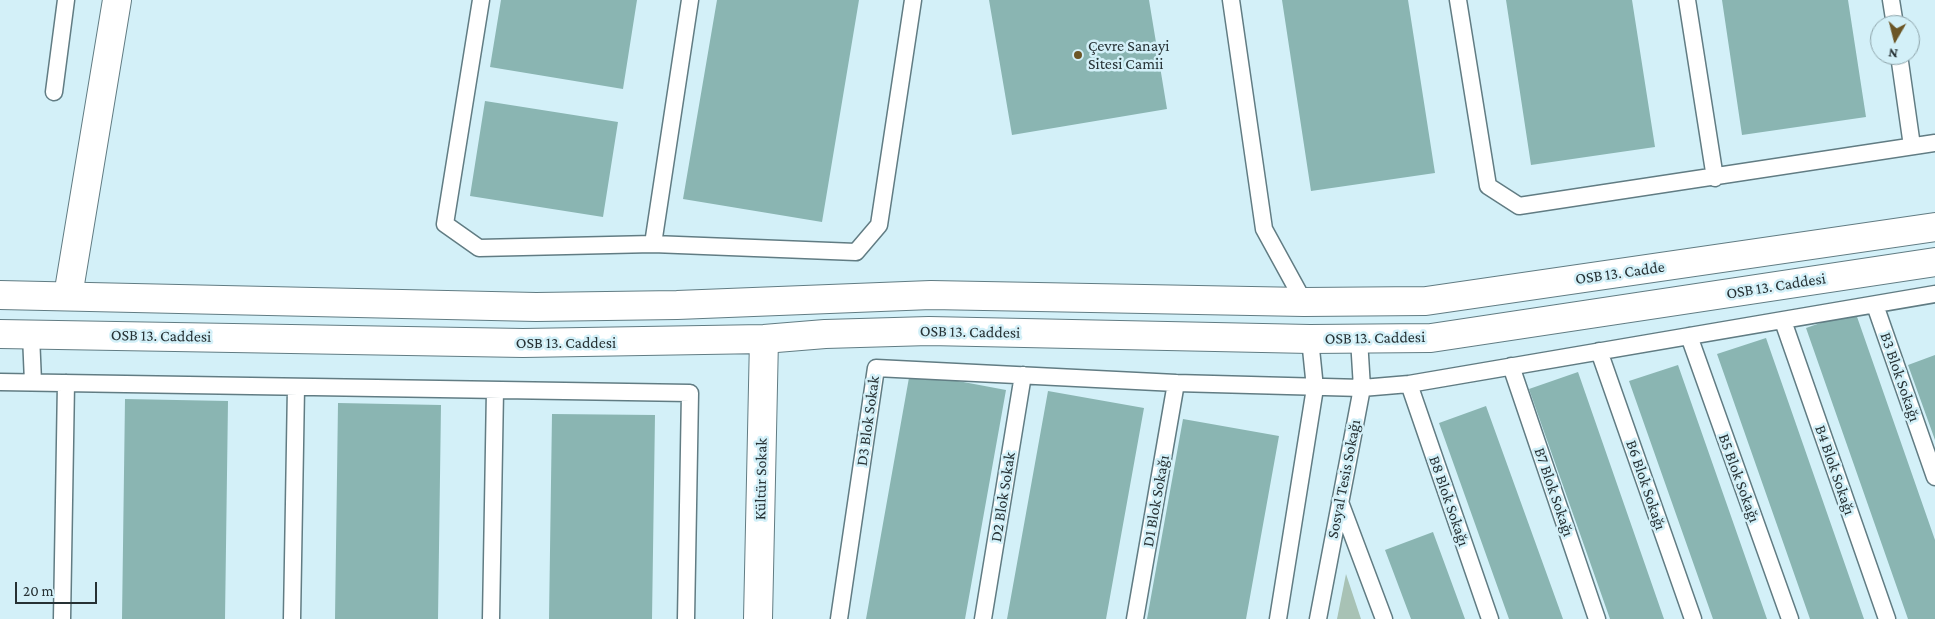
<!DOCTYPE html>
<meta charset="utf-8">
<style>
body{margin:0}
#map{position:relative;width:1935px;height:619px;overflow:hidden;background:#d3f0f8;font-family:"Crimson Pro",serif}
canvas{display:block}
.north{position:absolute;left:1870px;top:15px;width:50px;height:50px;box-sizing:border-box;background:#d3f0f8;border:1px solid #8ea4aa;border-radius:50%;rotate:188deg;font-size:14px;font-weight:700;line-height:20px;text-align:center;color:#263134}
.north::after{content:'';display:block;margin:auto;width:18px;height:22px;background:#6c5626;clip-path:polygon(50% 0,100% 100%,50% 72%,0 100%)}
.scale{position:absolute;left:15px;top:582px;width:82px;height:22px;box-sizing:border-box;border:2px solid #263134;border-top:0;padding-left:6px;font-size:15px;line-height:18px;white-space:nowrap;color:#263134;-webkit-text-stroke:4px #d3f0f8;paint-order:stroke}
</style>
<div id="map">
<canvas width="1935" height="619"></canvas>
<div class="north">N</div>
<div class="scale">20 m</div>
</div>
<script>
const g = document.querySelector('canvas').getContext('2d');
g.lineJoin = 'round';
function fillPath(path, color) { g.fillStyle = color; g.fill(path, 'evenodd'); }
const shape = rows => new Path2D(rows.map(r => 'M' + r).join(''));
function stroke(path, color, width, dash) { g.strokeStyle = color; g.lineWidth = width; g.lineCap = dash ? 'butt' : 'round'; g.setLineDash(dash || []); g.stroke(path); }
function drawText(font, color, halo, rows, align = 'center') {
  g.font = font + ' "Crimson Pro",serif'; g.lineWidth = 5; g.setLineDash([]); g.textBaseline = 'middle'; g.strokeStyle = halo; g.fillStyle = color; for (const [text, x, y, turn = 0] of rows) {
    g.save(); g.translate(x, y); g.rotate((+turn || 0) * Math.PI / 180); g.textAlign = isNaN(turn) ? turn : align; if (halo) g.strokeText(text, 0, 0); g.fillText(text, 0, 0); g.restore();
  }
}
fillPath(shape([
 [1346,574,1361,619,1337,619]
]), '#a8c2b5');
fillPath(shape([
 [501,0,637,0,623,89,490,67],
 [717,0,859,0,822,222,683,199],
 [989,0,1149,0,1167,109,1012,135],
 [1282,0,1408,0,1435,173,1311,191],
 [1506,0,1632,0,1655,147,1531,165],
 [1722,0,1848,0,1866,117,1742,135],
 [485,101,618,122,603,217,470,196],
 [1855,311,1935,540,1935,619,1908,619,1806,328],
 [1766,338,1864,619,1810,619,1717,354],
 [1935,355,1935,440,1908,365],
 [1678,365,1767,619,1713,619,1629,381],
 [910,372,1006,390,965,619,866,619],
 [1578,372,1664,619,1610,619,1529,389],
 [1048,391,1144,408,1106,619,1007,619],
 [125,399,228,401,225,619,122,619],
 [338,403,441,405,438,619,335,619],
 [1486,406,1563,619,1509,619,1439,423],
 [552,414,655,415,652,619,549,619],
 [1183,419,1279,436,1246,619,1147,619],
 [1433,532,1465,619,1411,619,1385,550]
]), '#8ab5b2');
const service = shape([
 [481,0,445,224,479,248,653,244,856,252,879,225,913,0],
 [1231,0,1264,229,1304,302],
 [1458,0,1488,186,1519,206,1935,143],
 [1687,0,1715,178],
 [1891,0,1895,25],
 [1899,55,1912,146],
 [54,92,66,0],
 [653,244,690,0],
 [1875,305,1935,477],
 [1783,321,1887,619],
 [31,335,33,382],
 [1689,336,1790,619],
 [1599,351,1693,619],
 [1511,366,1597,619],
 [0,382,690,393,686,619],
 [1409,384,1490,619],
 [1340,502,1384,619],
 [62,619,66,383],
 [292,619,296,387],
 [491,619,495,390],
 [839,619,876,368,1176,383,1362,388,1409,384,1935,294],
 [983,619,1023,375],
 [1135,619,1176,383],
 [1278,619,1315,388,1310,339],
 [1318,619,1362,388,1359,339]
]);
const minor = shape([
 [68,296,117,0]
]);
const tertiary = shape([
 [0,295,536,307,677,305,931,295,1304,302,1426,301,1935,227],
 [0,334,523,343,764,339,825,334,929,331,1310,339,1431,338,1935,262],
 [758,619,764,339]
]);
stroke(service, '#617c83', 19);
stroke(minor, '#617c83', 30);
stroke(tertiary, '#617c83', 30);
stroke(service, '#fff', 16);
stroke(minor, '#fff', 28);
stroke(tertiary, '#fff', 28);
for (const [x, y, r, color] of [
 [1078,55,5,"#6c5626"]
]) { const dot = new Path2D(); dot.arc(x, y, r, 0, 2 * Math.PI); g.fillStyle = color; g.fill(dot); stroke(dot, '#d3f0f8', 2); }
drawText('16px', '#263134', '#d3f0f8', [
 ["Çevre Sanayi",1088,46],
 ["Sitesi Camii",1088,64]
], 'left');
drawText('16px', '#263134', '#d3f0f8', [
 ["OSB 13. Cadde",1620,273,-8],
 ["OSB 13. Caddesi",1776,286,-9],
 ["OSB 13. Caddesi",970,332,1],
 ["OSB 13. Caddesi",161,336,1],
 ["OSB 13. Caddesi",1375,338,-1],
 ["OSB 13. Caddesi",566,343],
 ["B3 Blok Sokağı",1900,377,71],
 ["D3 Blok Sokak",868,421,-82],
 ["B4 Blok Sokağı",1835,470,71],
 ["B5 Blok Sokağı",1739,478,70],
 ["Kültür Sokak",761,479,-89],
 ["Sosyal Tesis Sokağı",1344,479,-79],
 ["B6 Blok Sokağı",1646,485,71],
 ["B7 Blok Sokağı",1554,492,71],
 ["D2 Blok Sokak",1003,497,-81],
 ["D1 Blok Sokağı",1156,501,-80],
 ["B8 Blok Sokağı",1449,501,71]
]);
</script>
